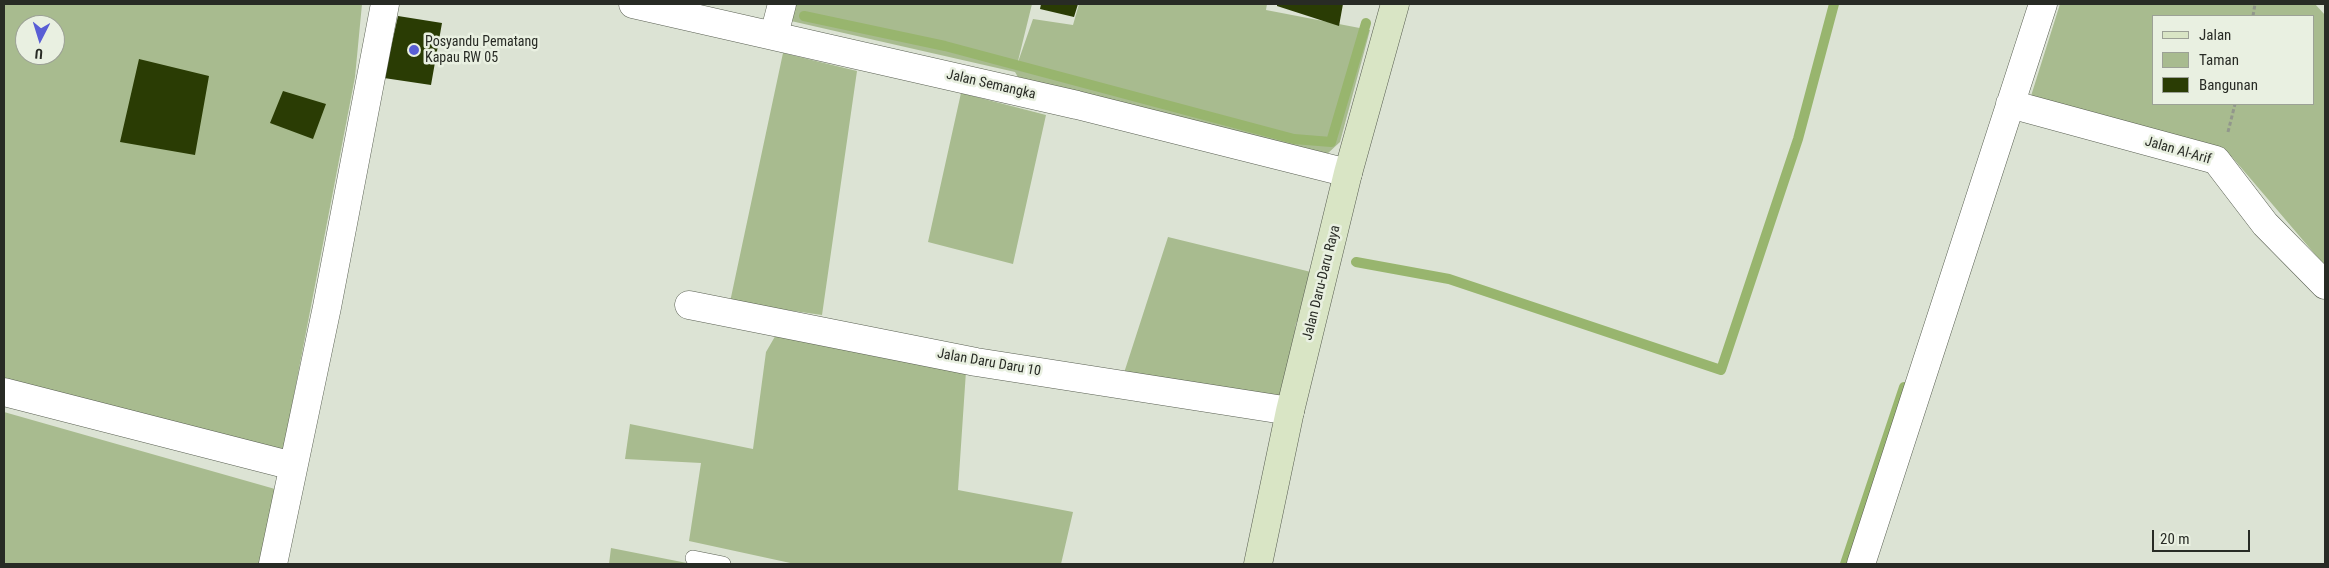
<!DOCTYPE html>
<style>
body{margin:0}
#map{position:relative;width:2329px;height:568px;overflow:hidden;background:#dce3d4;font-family:"Roboto Condensed",sans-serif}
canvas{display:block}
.frame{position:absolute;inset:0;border:5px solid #282b25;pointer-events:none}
.legend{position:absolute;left:2152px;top:15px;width:162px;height:90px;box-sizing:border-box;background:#e9f0e1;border:1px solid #9ca196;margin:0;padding:6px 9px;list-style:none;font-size:15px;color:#282b25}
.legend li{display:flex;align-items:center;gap:10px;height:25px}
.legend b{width:25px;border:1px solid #9ca196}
.north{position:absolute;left:15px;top:15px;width:50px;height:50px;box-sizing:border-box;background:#e9f0e1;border:1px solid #9ca196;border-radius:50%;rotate:185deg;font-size:14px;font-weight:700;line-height:20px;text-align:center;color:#282b25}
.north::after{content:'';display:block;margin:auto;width:18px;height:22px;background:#595ed5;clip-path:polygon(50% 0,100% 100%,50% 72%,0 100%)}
.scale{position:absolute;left:2152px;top:530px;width:98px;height:22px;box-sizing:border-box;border:2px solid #282b25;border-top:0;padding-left:6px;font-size:15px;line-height:18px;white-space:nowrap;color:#282b25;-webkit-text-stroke:4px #e9f0e1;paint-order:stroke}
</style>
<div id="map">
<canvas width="2329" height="568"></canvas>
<div class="frame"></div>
<ul class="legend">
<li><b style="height:6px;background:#d9e5c5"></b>Jalan</li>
<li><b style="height:14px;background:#a8bb8f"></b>Taman</li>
<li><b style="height:14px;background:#2a3c04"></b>Bangunan</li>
</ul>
<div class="north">U</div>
<div class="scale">20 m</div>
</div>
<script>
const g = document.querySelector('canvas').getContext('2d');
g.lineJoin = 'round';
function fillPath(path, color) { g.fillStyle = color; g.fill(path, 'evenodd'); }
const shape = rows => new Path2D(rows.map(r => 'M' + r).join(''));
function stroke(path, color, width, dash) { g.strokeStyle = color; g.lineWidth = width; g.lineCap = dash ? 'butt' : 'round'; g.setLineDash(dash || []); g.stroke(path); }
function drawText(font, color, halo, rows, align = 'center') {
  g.font = font + ' "Roboto Condensed",sans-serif'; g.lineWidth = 5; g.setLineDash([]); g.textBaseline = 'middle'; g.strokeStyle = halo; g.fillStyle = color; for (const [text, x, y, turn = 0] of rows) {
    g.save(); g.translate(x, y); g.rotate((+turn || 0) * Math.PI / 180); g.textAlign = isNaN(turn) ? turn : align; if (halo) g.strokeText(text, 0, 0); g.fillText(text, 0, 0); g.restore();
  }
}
fillPath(shape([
 [4,4,362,4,355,77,283,452,4,384],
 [25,25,55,25,55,55,25,55],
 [795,4,1032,4,1017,65,1033,19,1073,25,1079,4,1267,4,1266,10,1370,30,1340,142,1326,155,1018,77,1015,72,791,21],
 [2060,4,2315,4,2325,15,2325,266,2232,157,2031,96],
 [2153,16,2313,16,2313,104,2153,104],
 [783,53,857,71,822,315,730,302],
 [961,93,1046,115,1013,264,928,242],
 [1168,237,1311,272,1301,317,1296,323,1292,356,1279,401,1123,376],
 [777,333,966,371,958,490,1073,512,1061,564,795,564,689,541,701,463,625,459,630,424,753,449,766,352],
 [4,412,275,489,259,564,4,564],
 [611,548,692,564,609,564]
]), '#a8bb8f');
stroke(shape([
 [804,16,945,46,1294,139,1331,142,1366,23],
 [1356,262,1449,279,1721,370,1798,139,1834,4],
 [1845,564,1904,387]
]), '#98b56e', 10);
fillPath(shape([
 [1041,4,1078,4,1074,17,1040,9],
 [1277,4,1343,4,1339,26,1277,6],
 [398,16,442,23,431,85,384,78],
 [139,59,209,76,195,155,120,142],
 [283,91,326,104,313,139,270,123]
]), '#2a3c04');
const service = shape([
 [693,558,723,564]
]);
const minor = shape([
 [633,4,1077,105,1348,173],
 [774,35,782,4],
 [2010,104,2216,160,2265,224,2325,285],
 [689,305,976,362,1290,411],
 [4,392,293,466],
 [273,564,327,307,385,4],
 [1861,564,2043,4]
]);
const secondary = shape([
 [1258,564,1290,411,1348,173,1395,4]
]);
stroke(service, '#5a6053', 16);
stroke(minor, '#5a6053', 29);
stroke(secondary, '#5a6053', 29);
stroke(shape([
 [2253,16,2255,4],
 [2228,132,2235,104]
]), '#92978c', 3, [4, 2.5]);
stroke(service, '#fff', 15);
stroke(minor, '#fff', 28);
stroke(secondary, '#d9e5c5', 28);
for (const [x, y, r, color] of [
 [414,50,6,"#595ed5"]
]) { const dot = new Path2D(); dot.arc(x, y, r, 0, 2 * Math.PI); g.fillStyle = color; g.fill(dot); stroke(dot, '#e9f0e1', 2); }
drawText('14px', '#282b25', '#e9f0e1', [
 ["Posyandu Pematang",425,42],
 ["Kapau RW 05",425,58]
], 'left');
drawText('14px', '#282b25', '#e9f0e1', [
 ["Jalan Semangka",991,85,13],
 ["Jalan Al-Arif",2178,151,16],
 ["Jalan Daru-Daru Raya",1322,283,-76],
 ["Jalan Daru Daru 10",989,363,10]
]);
</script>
